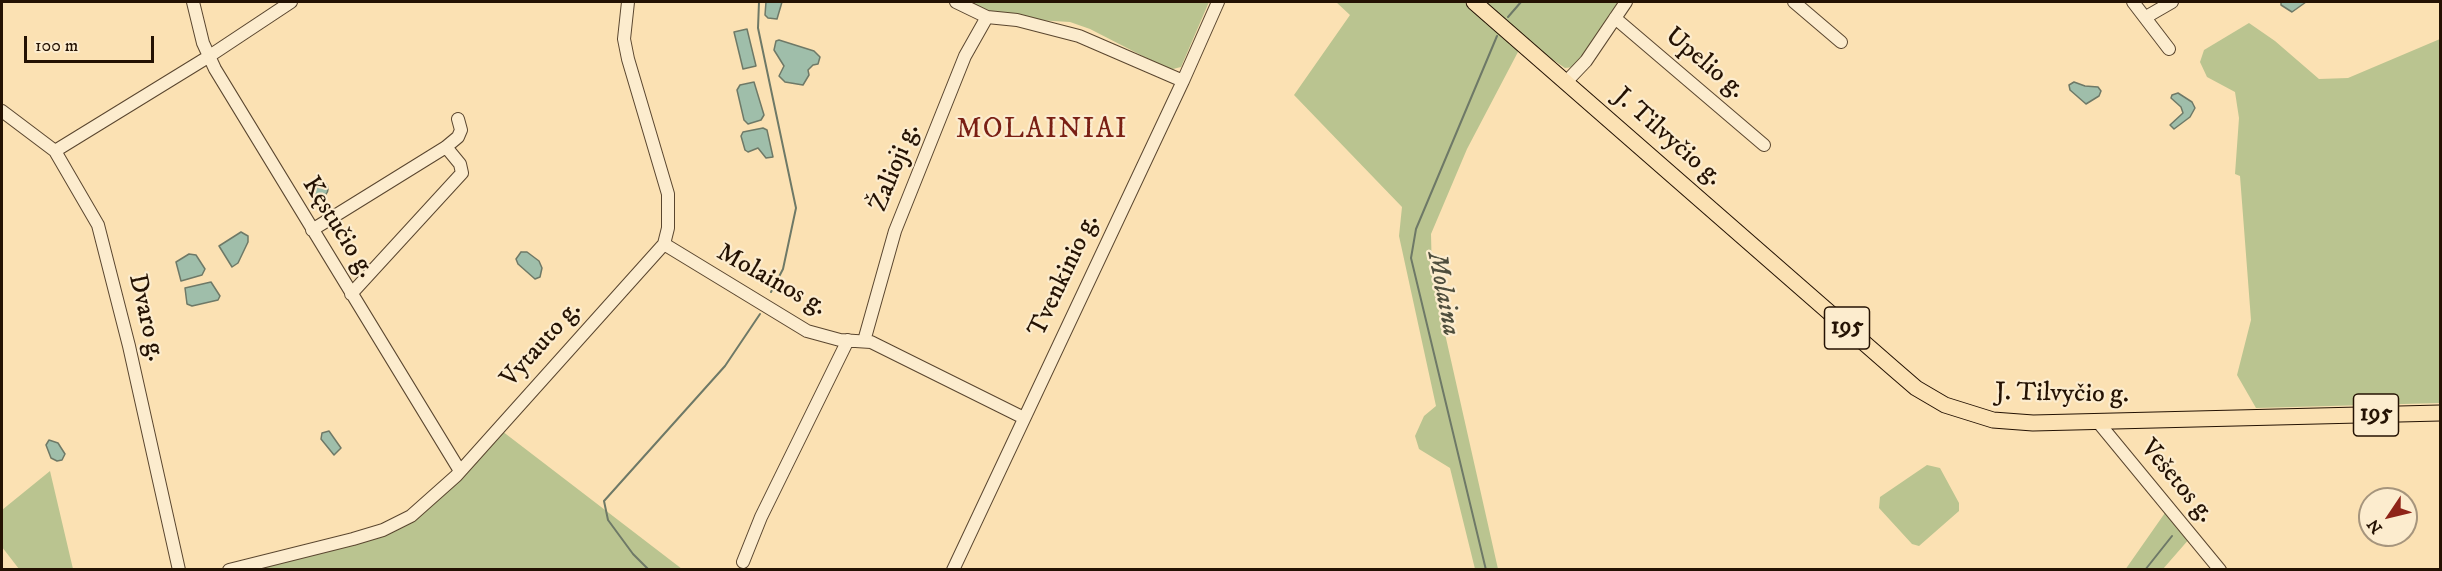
<!DOCTYPE html>
<meta charset="utf-8">
<style>
body{margin:0}
#map{position:relative;width:2442px;height:571px;overflow:hidden;background:#fbe1b3;font-family:"IM FELL DW Pica",serif}
canvas{display:block}
.frame{position:absolute;inset:0;border:3px solid #241203;pointer-events:none}
.north{position:absolute;left:2358px;top:487px;width:60px;height:60px;box-sizing:border-box;background:#fcecce;border:2px solid #a6957d;border-radius:50%;rotate:235deg;font-size:16px;font-weight:700;line-height:24px;text-align:center;color:#241203}
.north::after{content:'';display:block;margin:auto;width:21px;height:27px;background:#8f2418;clip-path:polygon(50% 0,100% 100%,50% 72%,0 100%)}
.scale{position:absolute;left:24px;top:36px;width:130px;height:27px;box-sizing:border-box;border:3px solid #241203;border-top:0;padding-left:8px;font-size:18px;line-height:21px;white-space:nowrap;color:#241203;-webkit-text-stroke:4px #fcecce;paint-order:stroke}
</style>
<div id="map">
<canvas width="2442" height="571"></canvas>
<div class="frame"></div>
<div class="north">N</div>
<div class="scale">100 m</div>
</div>
<script>
const g = document.querySelector('canvas').getContext('2d');
g.lineJoin = 'round';
function fillPath(path, color) { g.fillStyle = color; g.fill(path, 'evenodd'); }
const shape = rows => new Path2D(rows.map(r => 'M' + r).join(''));
function stroke(path, color, width, dash) { g.strokeStyle = color; g.lineWidth = width; g.lineCap = dash ? 'butt' : 'round'; g.setLineDash(dash || []); g.stroke(path); }
function drawText(font, color, halo, rows, align = 'center') {
  g.font = font + ' "IM FELL DW Pica",serif'; g.lineWidth = 4.5; g.setLineDash([]); g.textBaseline = 'middle'; g.strokeStyle = halo; g.fillStyle = color; for (const [text, x, y, turn = 0] of rows) {
    g.save(); g.translate(x, y); g.rotate((+turn || 0) * Math.PI / 180); g.textAlign = isNaN(turn) ? turn : align; if (halo) g.strokeText(text, 0, 0); g.fillText(text, 0, 0); g.restore();
  }
}
fillPath(shape([
 [962,2,1209,2,1181,67,1173,69,1166,68,1090,29,1070,22,987,17],
 [1336,2,1464,2,1519,50,1467,149,1431,234,1432,276,1498,569,1475,569,1450,468,1419,449,1415,436,1424,416,1436,406,1399,236,1402,207,1294,95,1350,15],
 [1485,2,1618,2,1582,59,1574,67,1565,68,1543,53],
 [2249,23,2275,41,2319,79,2348,78,2440,39,2440,403,2256,408,2237,375,2251,320,2240,176,2235,174,2239,118,2235,92,2207,77,2200,62,2204,50],
 [502,431,682,569,237,570,390,531],
 [1927,465,1940,468,1959,503,1959,511,1919,546,1912,544,1879,508,1880,497],
 [50,471,73,569,19,569,2,547,2,510],
 [2167,510,2190,538,2163,569,2125,570]
]), '#bac490');
const water = shape([
 [766,2,782,2,777,19,768,18,765,15,766,2],
 [2281,2,2306,2,2292,12,2281,5,2281,2],
 [747,29,756,66,743,69,734,32,747,29],
 [779,40,814,51,820,57,818,64,813,65,808,70,809,75,803,85,785,82,779,76,784,66,774,50,776,41,779,40],
 [754,82,764,115,761,120,748,124,744,120,737,90,740,85,754,82],
 [2074,82,2085,86,2098,87,2101,91,2099,96,2086,104,2070,90,2069,85,2074,82],
 [2178,93,2192,102,2195,108,2190,117,2174,129,2170,125,2183,113,2181,107,2171,98,2172,95,2178,93],
 [763,128,767,130,773,157,766,158,758,148,748,152,745,150,741,136,743,132,763,128],
 '312 189a8 8 0 1 1 16 0a8 8 0 1 1-16 0Z',
 [241,232,248,236,248,242,238,263,232,267,219,246,241,232],
 [521,252,527,252,539,261,542,268,540,277,535,279,518,264,516,259,521,252],
 [189,254,196,255,205,269,202,275,181,281,176,262,189,254],
 [211,282,220,296,218,300,192,306,187,304,185,288,211,282],
 [329,431,341,448,334,455,321,439,322,433,329,431],
 [49,440,58,443,65,454,62,460,57,461,51,458,46,445,49,440]
]);
fillPath(water, '#9fbeaa');
stroke(water, '#6e7967', 1.5);
stroke(shape([
 [759,2,758,28,796,208,783,269,771,292],
 [1508,17,1521,2],
 [649,570,633,554,608,520,604,501,725,366,760,314],
 [1486,570,1411,258,1416,229,1497,36],
 [2145,570,2172,536]
]), '#6e7967', 2);
const minor = shape([
 [193,2,203,43,215,69,460,471],
 [956,2,987,17,1017,20,1079,36,1183,81],
 [1794,2,1841,42],
 [2133,2,2169,49],
 [2146,17,2172,2],
 [1615,18,1764,145],
 [1566,82,1586,61,1626,2],
 [2,111,55,151,98,225,129,346,179,570],
 [55,151,208,57,291,2],
 [312,230,446,147,458,137,461,130,458,119],
 [664,244,807,331,840,340,871,342,1024,418],
 [351,294,462,173,460,164,446,147],
 [864,341,895,231,965,56,987,17],
 [2098,422,2220,570],
 [743,562,761,517,848,340],
 [229,570,353,539,383,530,411,516,456,476,664,244,668,228,668,194,628,59,624,39,628,2],
 [953,570,1183,81,1218,2]
]);
const major = shape([
 [1474,2,1894,369,1916,388,1945,405,1993,420,2033,423,2440,413]
]);
stroke(minor, '#5a462f', 14);
stroke(major, '#241203', 17);
stroke(minor, '#fcecce', 12);
stroke(major, '#fbe1b3', 15);
for (const [x, y, w] of [
 [1847,328,45],
 [2376,415,45]
]) { const box = new Path2D(); box.roundRect(x - w / 2, y - 21, w, 42, 4.5); g.fillStyle = '#fcecce'; g.fill(box); stroke(box, '#241203', 1.5); }
drawText('bold 24px', '#241203', null, [
 ["195",1847,328],
 ["195",2376,415]
]);
drawText('26px', '#241203', '#fcecce', [
 ["Upelio g.",1704,64,40],
 ["J. Tilvyčio g.",1667,138,41],
 ["Žalioji g.",896,168,-68],
 ["Kęstučio g.",337,228,58],
 ["Tvenkinio g.",1065,276,-65],
 ["Molainos g.",771,281,29],
 ["Dvaro g.",145,318,77],
 ["Vytauto g.",542,345,-48],
 ["J. Tilvyčio g.",2062,395,1],
 ["Vešetos g.",2176,482,50]
]);
drawText('italic 27px', '#4f4e3d', '#fcecce', [
 ["Molaina",1442,294,79]
]);
g.letterSpacing = '1.5px';
drawText('28px', '#7a1f14', '#fcecce', [
 ["MOLAINIAI",1042,131]
]);
g.letterSpacing = '0px';
</script>
